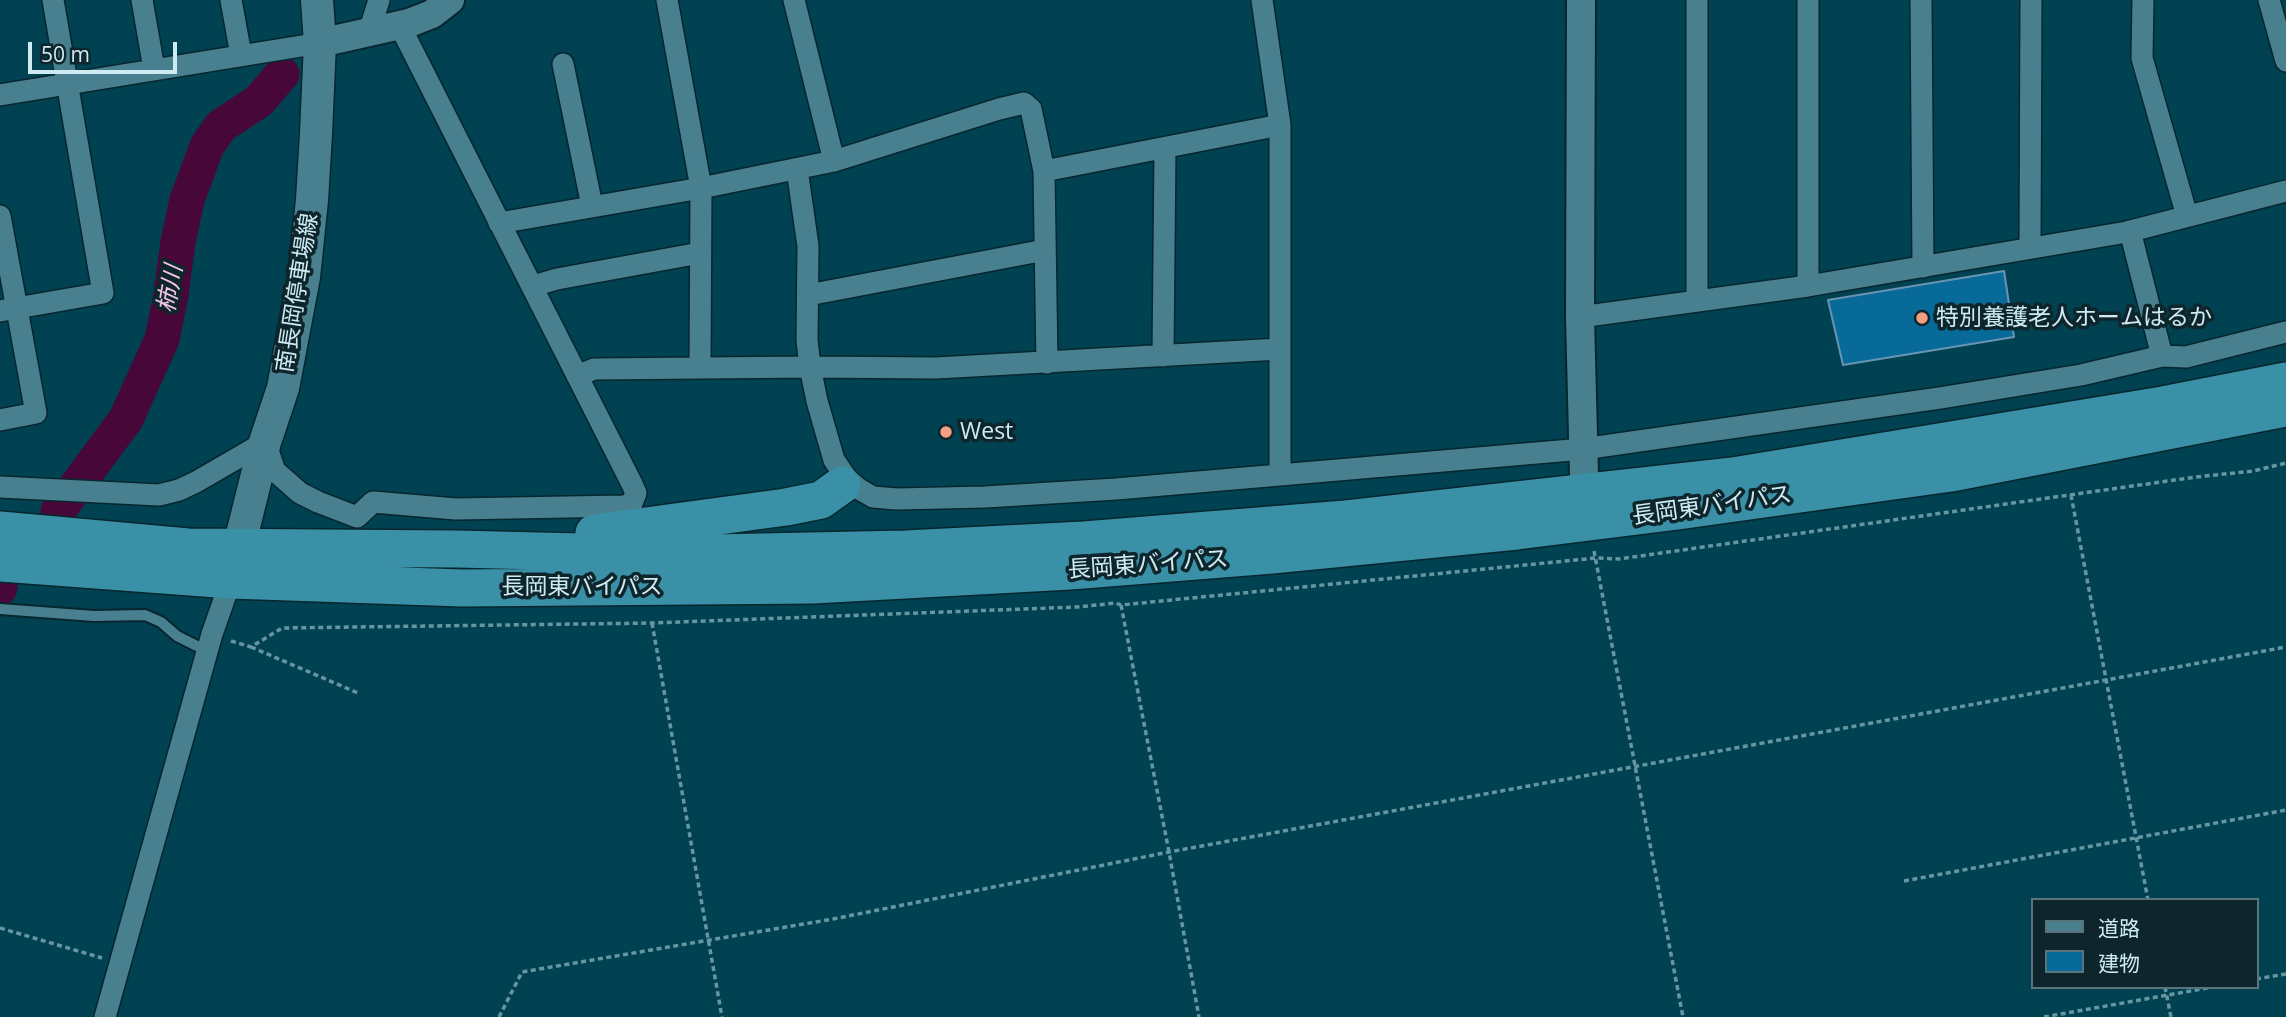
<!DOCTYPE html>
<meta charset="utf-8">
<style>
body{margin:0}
#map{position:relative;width:2286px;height:1017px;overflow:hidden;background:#004251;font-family:"Open Sans","Noto Sans JP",sans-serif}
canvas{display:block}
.legend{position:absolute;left:2031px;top:898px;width:228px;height:91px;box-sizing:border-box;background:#0e252c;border:2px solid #5b747c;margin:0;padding:9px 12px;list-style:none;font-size:21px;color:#ceeaf3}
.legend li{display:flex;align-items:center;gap:14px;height:35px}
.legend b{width:35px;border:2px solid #5b747c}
.scale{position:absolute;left:28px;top:42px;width:149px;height:32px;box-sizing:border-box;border:4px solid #ceeaf3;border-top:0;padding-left:9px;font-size:21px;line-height:24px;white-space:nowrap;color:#ceeaf3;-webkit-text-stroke:5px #0e252c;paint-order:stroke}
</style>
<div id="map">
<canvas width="2286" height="1017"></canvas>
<ul class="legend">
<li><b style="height:9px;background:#498090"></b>道路</li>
<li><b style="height:19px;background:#086a99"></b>建物</li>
</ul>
<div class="scale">50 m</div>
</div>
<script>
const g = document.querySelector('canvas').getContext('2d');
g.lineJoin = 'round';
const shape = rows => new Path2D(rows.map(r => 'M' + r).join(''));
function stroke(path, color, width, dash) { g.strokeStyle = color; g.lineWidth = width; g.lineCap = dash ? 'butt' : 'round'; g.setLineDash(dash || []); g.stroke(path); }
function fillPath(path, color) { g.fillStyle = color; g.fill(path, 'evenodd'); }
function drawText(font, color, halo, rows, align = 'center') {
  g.font = font + ' "Open Sans","Noto Sans JP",sans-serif'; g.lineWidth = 7; g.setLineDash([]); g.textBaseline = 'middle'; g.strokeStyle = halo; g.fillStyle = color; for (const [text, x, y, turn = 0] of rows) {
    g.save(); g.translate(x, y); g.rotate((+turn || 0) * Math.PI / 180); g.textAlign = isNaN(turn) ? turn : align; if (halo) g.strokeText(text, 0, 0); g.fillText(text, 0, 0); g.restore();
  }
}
stroke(shape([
 [58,511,126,419,162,339,171,295,178,242,187,200,207,146,221,126,259,101,282,74],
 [0,588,0,587]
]), '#470739', 35);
const building = shape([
 [2004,271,2014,337,1843,365,1828,300,2004,271]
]);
fillPath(building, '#086a99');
stroke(building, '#6994b1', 2);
const service = shape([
 [0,609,94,616,145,615,161,622,177,636,207,651]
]);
const minor = shape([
 [142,0,154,69],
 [231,0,241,55],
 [667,0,701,188,700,368],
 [794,0,834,161],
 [1262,0,1280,125,1280,475],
 [1921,0,1923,267],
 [2143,0,2142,58,2187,216],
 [2269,0,2286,61],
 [369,32,379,0],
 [563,64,592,206],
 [0,95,320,43],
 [797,169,808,246,807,340,810,367,817,401,834,460,847,479],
 [1044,171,1280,125],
 [0,216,36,413,0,420],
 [499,223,701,188,834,161,999,109,1024,103,1031,109,1044,171,1047,363],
 [2130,231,2162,356],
 [2030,247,2031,0],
 [533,286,557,279,700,253],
 [1808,286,1808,0],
 [808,295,1045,250],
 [1697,301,1697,0],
 [0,311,103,293,53,0],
 [1580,317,1808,286,2127,232,2286,191],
 [1163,356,1165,149],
 [577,376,594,369,810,367,936,368,1280,349],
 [842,485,847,479,859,489,873,497,897,499,985,497,1116,489,1583,449,1940,398,2081,375,2162,356,2186,357,2286,332],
 [0,487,159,495,179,490,196,482,265,442,275,471,300,493,318,502,357,517,373,502,456,509,624,506,632,503,636,493,632,484,400,26],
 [105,1017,212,634,231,580]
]);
const tertiary = shape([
 [1581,0,1580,317,1584,475],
 [320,43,409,23,432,14,450,0]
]);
const secondary = shape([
 [233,571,265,442,283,388,304,277,312,200,316,134,320,43,317,0]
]);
const trunk = shape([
 [0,530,188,547,457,549,664,554,906,549,1084,540,1346,519,1733,476,2163,405,2286,381],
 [594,533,786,507,821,500,842,485],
 [0,563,231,580,462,588,813,585,1070,571,1272,555,1517,531,1678,511,1951,473,2286,408]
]);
stroke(service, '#07262e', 14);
stroke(minor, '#07262e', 24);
stroke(tertiary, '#07262e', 32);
stroke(secondary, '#07262e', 35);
stroke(trunk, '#07262e', 40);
stroke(shape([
 [2071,495,2148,900],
 [1594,551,1683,1017],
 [1121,605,1169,852,1199,1017],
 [652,623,722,1017],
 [231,641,251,647,282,628,652,623,1077,607,1116,603,1121,605,1596,558,1619,559,2196,477,2253,471,2286,463],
 [251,647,358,693],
 [1904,881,2286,810],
 [0,928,102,958],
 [2256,979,2286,974],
 [2165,987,2171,1017],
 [499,1017,522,972,833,919,1169,852,2286,647],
 [2044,1017,2213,987]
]), '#6796a2', 3.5, [5, 3.5]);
stroke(service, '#498090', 10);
stroke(minor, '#498090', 21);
stroke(tertiary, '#498090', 28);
stroke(secondary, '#498090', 32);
stroke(trunk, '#3a90a6', 37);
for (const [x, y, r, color] of [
 [1922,318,7,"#f39f84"],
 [946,432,7,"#f39f84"]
]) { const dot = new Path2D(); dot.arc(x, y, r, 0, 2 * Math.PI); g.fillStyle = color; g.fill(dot); stroke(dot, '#0e252c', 2.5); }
drawText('23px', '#ceeaf3', '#0e252c', [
 ["南長岡停車場線",298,293,-81],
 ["長岡東バイパス",1712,506,-8],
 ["長岡東バイパス",1148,565,-4],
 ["長岡東バイパス",582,587]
]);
drawText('23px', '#ceeaf3', '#0e252c', [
 ["特別養護老人ホームはるか",1936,318],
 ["West",960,432]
], 'left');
drawText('italic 24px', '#f3c4e3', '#0e252c', [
 ["柿川",171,289,-80]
]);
</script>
